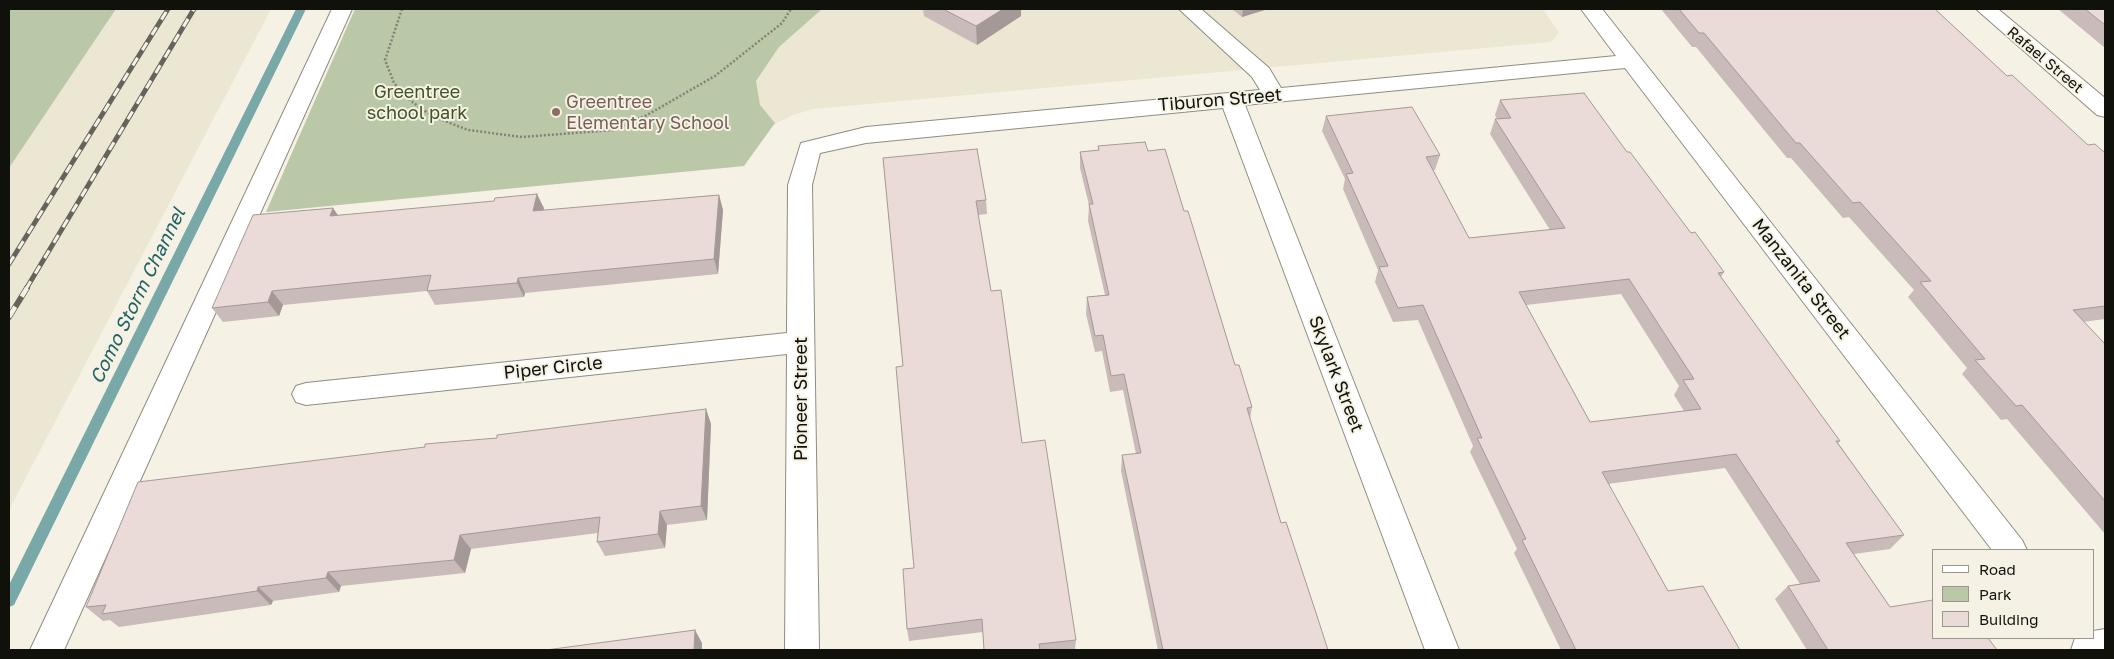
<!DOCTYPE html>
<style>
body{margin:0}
#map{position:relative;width:2114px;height:659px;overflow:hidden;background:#f5f2e5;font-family:"Golos Text",sans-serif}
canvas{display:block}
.frame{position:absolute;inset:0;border:10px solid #11110c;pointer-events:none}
.legend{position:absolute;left:1932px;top:549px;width:162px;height:90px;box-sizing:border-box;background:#f5f2e5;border:1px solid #9a988e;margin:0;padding:6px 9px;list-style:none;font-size:15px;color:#11110c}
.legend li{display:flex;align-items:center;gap:10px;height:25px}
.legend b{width:25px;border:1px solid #9a988e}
</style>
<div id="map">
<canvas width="2114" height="659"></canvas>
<div class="frame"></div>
<ul class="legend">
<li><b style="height:6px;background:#fff"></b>Road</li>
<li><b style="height:14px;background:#bac8a8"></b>Park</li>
<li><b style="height:14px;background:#eadad8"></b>Building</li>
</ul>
</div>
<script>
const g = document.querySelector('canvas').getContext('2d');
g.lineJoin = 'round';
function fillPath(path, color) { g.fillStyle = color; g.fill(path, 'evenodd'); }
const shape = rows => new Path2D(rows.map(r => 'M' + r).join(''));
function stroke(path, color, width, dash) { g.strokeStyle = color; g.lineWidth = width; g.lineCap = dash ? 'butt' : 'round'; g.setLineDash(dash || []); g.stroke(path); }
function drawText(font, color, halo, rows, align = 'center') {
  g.font = font + ' "Golos Text",sans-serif'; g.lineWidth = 4; g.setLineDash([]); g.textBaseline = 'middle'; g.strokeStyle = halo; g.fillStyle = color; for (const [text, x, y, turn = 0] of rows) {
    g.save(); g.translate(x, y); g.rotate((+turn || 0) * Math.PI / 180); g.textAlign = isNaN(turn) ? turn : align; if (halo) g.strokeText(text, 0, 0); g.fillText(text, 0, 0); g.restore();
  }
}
fillPath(shape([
 [116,9,271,9,9,510,9,168],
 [355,9,1543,9,1559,33,1551,42,813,109,793,115,759,132,746,152,744,166,266,212]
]), '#ebe7d2');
fillPath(shape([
 [9,9,116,9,9,168],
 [355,9,822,9,779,47,756,81,760,105,775,123,744,166,266,212]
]), '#bac8a8');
fillPath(shape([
 [296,9,306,9,14,605,9,607,9,585,296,9]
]), '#79a8a9');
const minor = shape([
 [332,9,352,9,64,650,30,650,332,9],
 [1179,9,1201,9,1269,68,1281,88,1616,56,1581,9,1602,9,2022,540,2027,550,1992,550,1625,68,1245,105,1459,650,1425,650,1223,108,866,143,820,153,812,185,819,650,785,650,787,354,306,405,296,402,292,394,296,386,306,383,787,333,788,185,801,143,866,127,1260,90,1252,77,1179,9],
 [1976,9,1998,9,2105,98,2105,117,2097,115,1976,9],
 [2105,629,2105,650,2071,650,2075,638,2093,638,2093,631,2105,629]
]);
stroke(minor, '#8f8c80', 2);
stroke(shape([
 [402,9,385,60,394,83,411,101,432,116,468,130,522,137,613,130,647,115,715,76,782,23,791,9]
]), '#828178', 2.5, [2, 2]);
fillPath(minor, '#fff');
const railFar1 = shape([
 [9,264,168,9],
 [26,289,194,9]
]);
const rail = shape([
 [9,317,27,288]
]);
stroke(railFar1, '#65645c', 5);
stroke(rail, '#65645c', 6);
stroke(railFar1, '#f5f2e5', 3, [9]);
stroke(rail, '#f5f2e5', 4.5, [12]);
fillPath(shape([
 [923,9,1021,9,1021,16,977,45,924,16],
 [1232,9,1268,9,1242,17],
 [1661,9,1935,9,2007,76,2088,145,2105,153,2105,319,2083,322,2105,344,2105,534,2007,419,2001,420,1962,374,1967,368,1908,297,1914,290,1849,217,1843,218,1791,158,1787,158,1696,47,1692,47],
 [2058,9,2105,9,2105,48],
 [1500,100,1627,152,1691,233,1724,272,1721,277,1840,441,1838,443,1904,535,1890,549,1854,554,1890,607,1997,650,1807,650,1775,599,1788,586,1800,584,1725,468,1608,484,1668,591,1740,650,1561,650,1514,553,1517,549,1470,452,1473,446,1418,320,1393,322,1375,282,1378,270,1343,189,1345,179,1322,131,1326,116,1440,155,1435,170,1433,170,1469,238,1550,230,1490,134,1495,119,1497,119,1495,115],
 [1621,294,1679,386,1674,395,1684,411,1590,422,1526,305],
 [1098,146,1148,151,1184,211,1235,365,1252,407,1250,419,1281,523,1328,650,1158,650,1121,471,1122,455,1136,454,1123,390,1110,392,1102,351,1095,352,1086,314,1087,297,1105,295,1088,221,1089,205,1080,168,1080,152,1098,150],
 [883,158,986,200,987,214,978,215,991,291,1022,443,1076,640,1075,650,984,650,983,632,909,641,907,629,914,568,903,366],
 [719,195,723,210,718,274,525,293,524,297,435,305,427,291,283,305,279,316,223,322,212,308,333,208,338,215,544,208,543,211],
 [706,409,711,424,707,520,667,525,665,548,605,556,597,542,598,533,471,549,465,573,341,586,339,592,273,601,271,605,119,627,110,620,103,621,86,607,497,438]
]), '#c9bbba');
fillPath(shape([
 [1003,9,1021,9,1021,16,977,45,976,26],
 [1243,9,1268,9,1242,17],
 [537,194,544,208,540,226,533,211],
 [719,195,723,210,718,274,714,259],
 [333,208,342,222,330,216],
 [518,278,525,293,524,297,517,283],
 [272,291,283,305,279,316,268,302],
 [706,409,711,424,707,520,701,506],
 [660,511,667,525,665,548,658,534],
 [460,535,471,549,465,573,454,560],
 [328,572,341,586,339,592,326,578],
 [258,587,273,601,271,605,257,591],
 [695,630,702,643,702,650,694,650]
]), '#a49997');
const building = shape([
 [943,9,1003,9,976,26,943,9],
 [1679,9,1935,9,2007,76,2012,75,2088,145,2095,144,2105,153,2105,306,2073,310,2105,344,2105,501,2022,405,2016,406,1975,360,1985,359,1920,282,1931,281,1860,202,1853,203,1800,143,1796,143,1704,33,1699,33,1679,9],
 [2085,9,2105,9,2105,25,2085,9],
 [1584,93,1627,152,1630,152,1691,233,1695,232,1724,272,1718,273,1840,441,1836,441,1904,535,1846,543,1890,607,1933,600,1933,638,1988,638,1997,650,1828,650,1788,586,1820,581,1736,454,1602,472,1668,591,1703,586,1740,650,1576,650,1522,540,1526,539,1477,438,1482,438,1423,305,1398,308,1379,267,1388,266,1346,174,1353,173,1326,116,1412,107,1440,155,1426,157,1469,238,1565,228,1495,119,1511,118,1500,100,1584,93],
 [1629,279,1694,379,1683,380,1701,409,1590,422,1519,292,1629,279],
 [1145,142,1148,151,1165,149,1184,211,1188,211,1235,365,1239,365,1252,407,1247,408,1281,523,1286,522,1317,616,1328,650,1163,650,1122,455,1141,453,1124,374,1111,376,1103,335,1095,336,1087,297,1109,295,1089,204,1093,204,1080,152,1099,150,1098,146,1145,142],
 [977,149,986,200,976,201,991,291,1001,290,1022,443,1045,440,1076,640,1039,644,1040,650,984,650,982,619,907,629,903,569,914,568,896,367,903,366,883,158,977,149],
 [537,194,533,211,719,195,714,259,518,278,517,283,427,291,431,275,272,291,268,302,212,308,253,215,333,208,330,216,494,201,495,198,537,194],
 [706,409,701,506,660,511,658,534,597,542,600,517,460,535,454,560,328,572,326,578,258,587,257,591,102,614,106,605,86,607,138,482,425,447,425,444,497,438,497,435,706,409],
 [695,630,694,650,546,650,695,630]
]);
fillPath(building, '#eadad8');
stroke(building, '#a49997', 1);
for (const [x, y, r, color] of [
 [556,112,5,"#8d6e63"]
]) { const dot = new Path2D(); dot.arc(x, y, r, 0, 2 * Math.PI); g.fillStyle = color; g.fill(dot); stroke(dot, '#f5f2e5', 2); }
drawText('15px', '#11110c', '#f5f2e5', [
 ["Rafael Street",2045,60,40]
]);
drawText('18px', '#405521', '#f5f2e5', [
 ["Greentree",417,92],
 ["school park",417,113]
]);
drawText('18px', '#11110c', '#f5f2e5', [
 ["Tiburon Street",1220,100,-5],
 ["Manzanita Street",1801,279,52],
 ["Piper Circle",553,368,-6],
 ["Skylark Street",1336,374,69],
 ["Pioneer Street",801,399,-90]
]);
drawText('18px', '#785e54', '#f5f2e5', [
 ["Greentree",566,102],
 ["Elementary School",566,123]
], 'left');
drawText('italic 19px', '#216263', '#f5f2e5', [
 ["Como Storm Channel",138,296,-64]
]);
</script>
